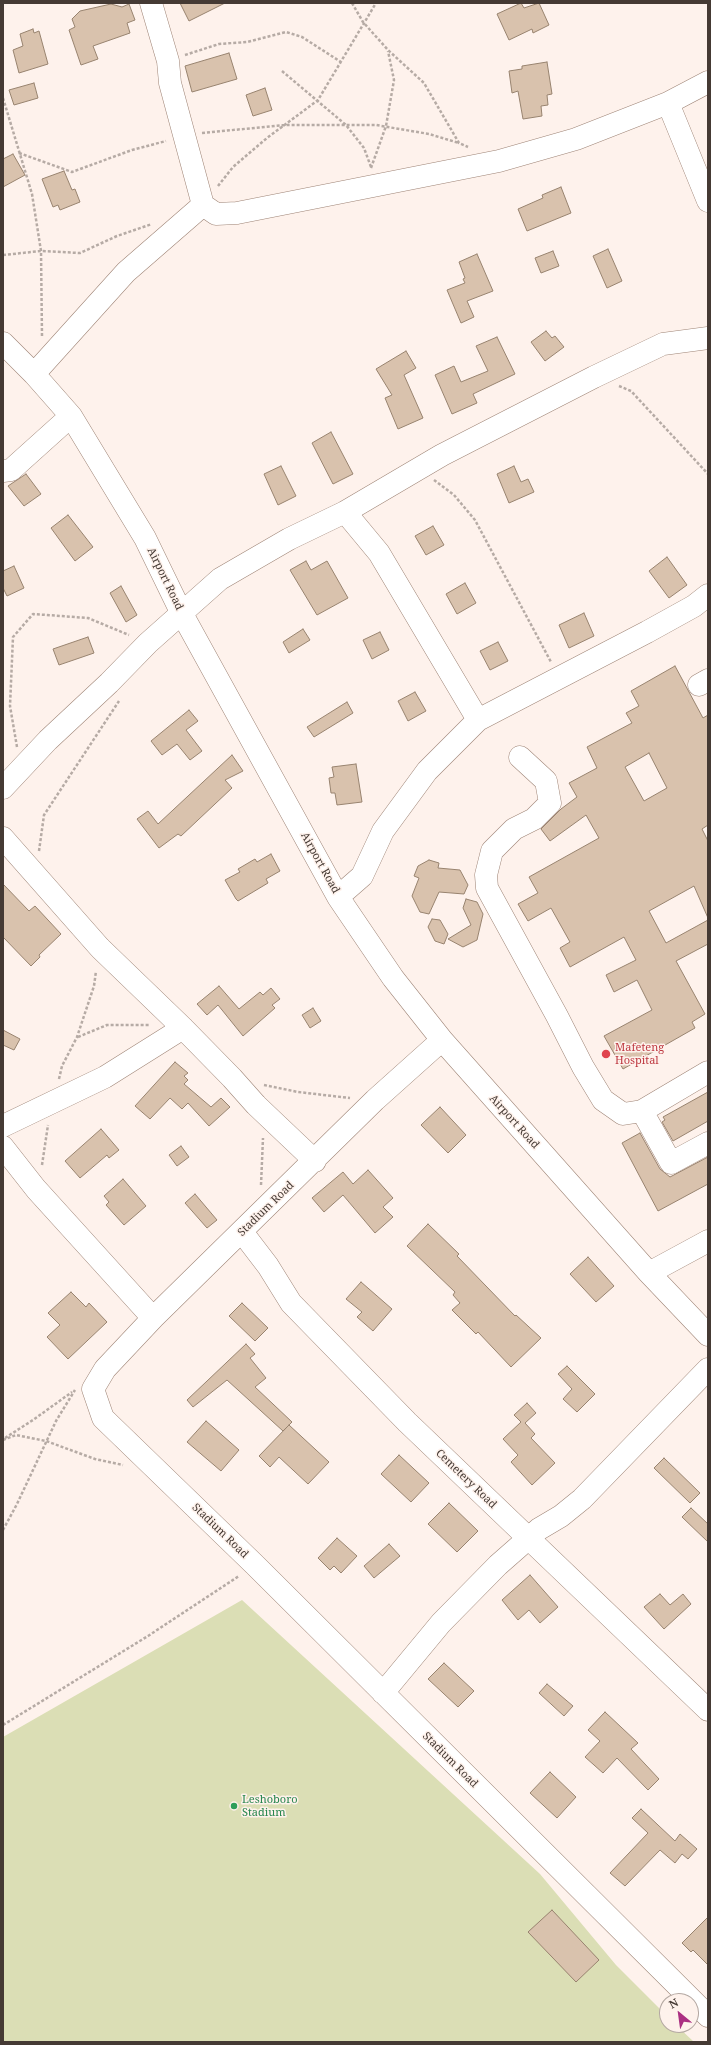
<!DOCTYPE html>
<style>
body{margin:0}
#map{position:relative;width:711px;height:2045px;overflow:hidden;background:#fef2ec;font-family:"Noto Serif",serif}
canvas{display:block}
.frame{position:absolute;inset:0;border:4px solid #453a34;pointer-events:none}
.north{position:absolute;left:659px;top:1993px;width:40px;height:40px;box-sizing:border-box;background:#fef2ec;border:1px solid #b4a8a2;border-radius:50%;rotate:331deg;font-size:11px;font-weight:700;line-height:16px;text-align:center;color:#453a34}
.north::after{content:'';display:block;margin:auto;width:14px;height:18px;background:#ab3082;clip-path:polygon(50% 0,100% 100%,50% 72%,0 100%)}
</style>
<div id="map">
<canvas width="711" height="2045"></canvas>
<div class="frame"></div>
<div class="north">N</div>
</div>
<script>
const g = document.querySelector('canvas').getContext('2d');
g.lineJoin = 'round';
function fillPath(path, color) { g.fillStyle = color; g.fill(path, 'evenodd'); }
const shape = rows => new Path2D(rows.map(r => 'M' + r).join(''));
function stroke(path, color, width, dash) { g.strokeStyle = color; g.lineWidth = width; g.lineCap = dash ? 'butt' : 'round'; g.setLineDash(dash || []); g.stroke(path); }
function drawText(font, color, halo, rows, align = 'center') {
  g.font = font + ' "Noto Serif",serif'; g.lineWidth = 3; g.setLineDash([]); g.textBaseline = 'middle'; g.strokeStyle = halo; g.fillStyle = color; for (const [text, x, y, turn = 0] of rows) {
    g.save(); g.translate(x, y); g.rotate((+turn || 0) * Math.PI / 180); g.textAlign = isNaN(turn) ? turn : align; if (halo) g.strokeText(text, 0, 0); g.fillText(text, 0, 0); g.restore();
  }
}
fillPath(shape([
 [242,1600,540,1874,616,1965,667,2016,667,2025,676,2025,694,2042,3,2042,3,1737]
]), '#dbdeb5');
const building = shape([
 [180,3,225,3,189,21,180,3],
 [521,3,524,8,539,3,549,25,533,33,532,29,509,40,497,14,521,3],
 [111,4,122,7,129,4,135,20,127,23,130,33,93,46,98,59,81,65,69,30,75,27,72,19,80,11,111,4],
 [33,29,34,33,39,31,48,64,19,73,13,50,23,46,20,34,33,29],
 [229,53,237,79,192,92,185,66,229,53],
 [547,62,552,94,547,95,548,105,541,106,542,116,523,119,518,91,512,93,509,71,522,69,522,66,547,62],
 [34,83,38,98,14,105,9,90,34,83],
 [265,88,272,110,253,116,246,95,265,88],
 [13,154,25,175,3,187,3,159,13,154],
 [64,171,72,190,75,189,80,202,60,210,58,205,53,207,42,179,64,171],
 [561,187,571,213,527,231,518,209,543,198,542,195,561,187],
 [608,249,622,281,607,288,593,256,608,249],
 [553,251,559,266,541,273,535,258,553,251],
 [477,254,493,291,467,301,474,317,461,323,447,290,465,283,463,279,465,278,459,262,477,254],
 [546,331,552,338,555,336,564,347,545,361,531,342,546,331],
 [497,337,515,374,473,394,477,403,452,414,435,375,454,366,461,382,488,371,476,346,497,337],
 [406,351,416,368,404,375,423,418,398,429,385,398,392,395,376,369,406,351],
 [331,432,353,474,333,484,312,443,331,432],
 [281,466,296,496,278,505,264,474,281,466],
 [514,466,521,482,528,479,534,492,509,503,497,474,514,466],
 [26,474,41,494,24,506,8,486,26,474],
 [68,515,93,547,75,561,51,528,68,515],
 [433,526,444,545,426,555,415,536,433,526],
 [667,557,687,585,669,598,649,571,667,557],
 [306,561,311,570,327,561,348,598,317,615,290,570,306,561],
 [14,566,24,588,7,596,3,588,3,571,14,566],
 [465,583,476,603,457,614,446,594,465,583],
 [121,586,137,615,126,622,110,593,121,586],
 [584,613,594,636,569,648,559,625,584,613],
 [303,629,310,640,289,653,283,642,303,629],
 [380,632,389,650,372,659,363,640,380,632],
 [88,637,94,653,59,665,53,649,88,637],
 [498,642,508,661,490,670,480,651,498,642],
 [675,666,703,718,708,715,708,825,702,829,708,841,708,918,694,886,649,911,666,943,708,920,708,944,676,961,705,1014,692,1022,695,1028,623,1069,604,1036,652,1010,637,980,614,992,606,975,636,960,624,937,570,967,560,948,570,942,551,908,528,921,518,904,538,893,529,877,599,838,586,815,550,841,541,829,561,809,577,797,569,783,597,768,587,747,632,723,626,713,639,706,631,691,675,666],
 [649,753,667,788,644,801,625,767,649,753],
 [415,692,426,711,408,721,398,701,415,692],
 [347,702,353,713,314,737,307,727,347,702],
 [189,710,198,721,186,730,202,751,190,760,177,744,162,755,151,741,189,710],
 [232,755,243,771,225,780,232,788,181,836,178,834,159,848,137,819,148,811,158,824,232,755],
 [356,764,362,802,337,805,335,793,331,793,329,778,334,777,332,767,356,764],
 [271,854,280,871,266,879,268,883,238,901,236,899,225,880,240,872,238,869,255,859,257,862,271,854],
 [429,860,439,863,438,868,460,870,468,885,464,894,439,892,429,914,420,912,412,896,419,878,414,876,418,866,429,860],
 [3,884,29,911,35,906,61,934,39,955,40,957,31,966,3,937,3,884],
 [466,899,477,902,483,914,477,940,463,947,448,939,471,925,463,908,466,899],
 [432,919,440,920,448,934,444,944,435,941,428,927,432,919],
 [219,986,239,1009,260,992,263,995,271,988,280,999,272,1005,275,1008,243,1036,218,1005,207,1015,197,1004,219,986],
 [313,1008,321,1021,310,1028,302,1015,313,1008],
 [3,1030,20,1039,14,1050,3,1045,3,1030],
 [175,1062,188,1073,184,1076,188,1080,184,1084,211,1107,221,1098,230,1107,209,1126,188,1103,182,1109,170,1098,150,1119,135,1106,175,1062],
 [708,1092,708,1121,673,1141,662,1122,665,1120,663,1117,708,1092],
 [440,1107,466,1135,448,1153,421,1125,440,1107],
 [101,1129,119,1150,109,1158,107,1155,80,1178,65,1161,101,1129],
 [640,1133,660,1169,670,1177,708,1157,708,1184,658,1211,622,1143,640,1133],
 [181,1146,189,1157,177,1166,169,1155,181,1146],
 [368,1170,393,1198,383,1207,393,1217,375,1233,343,1195,324,1212,312,1198,343,1172,353,1184,368,1170],
 [123,1179,146,1206,124,1225,106,1205,109,1202,104,1196,123,1179],
 [195,1194,217,1220,207,1228,185,1203,195,1194],
 [428,1224,459,1254,457,1256,515,1316,516,1315,541,1338,511,1367,478,1332,476,1334,452,1310,460,1303,453,1295,455,1292,407,1246,428,1224],
 [588,1257,614,1286,596,1302,570,1274,588,1257],
 [361,1282,392,1309,373,1331,357,1317,362,1312,346,1299,361,1282],
 [71,1292,86,1307,89,1303,107,1322,68,1359,47,1337,60,1325,48,1313,71,1292],
 [242,1303,268,1328,255,1341,229,1316,242,1303],
 [246,1344,255,1354,250,1358,266,1378,255,1387,292,1422,283,1431,227,1380,193,1407,187,1400,246,1344],
 [567,1366,595,1394,577,1412,563,1399,572,1389,558,1374,567,1366],
 [527,1403,536,1413,525,1423,535,1434,531,1438,555,1463,532,1485,511,1462,518,1455,503,1439,521,1422,514,1415,527,1403],
 [206,1421,239,1450,221,1471,187,1442,206,1421],
 [289,1425,329,1462,308,1484,279,1457,270,1467,259,1456,289,1425],
 [399,1455,429,1483,411,1502,381,1474,399,1455],
 [664,1458,700,1493,690,1503,654,1468,664,1458],
 [449,1503,478,1531,457,1552,428,1524,449,1503],
 [691,1508,708,1524,708,1542,682,1517,691,1508],
 [337,1538,357,1556,341,1573,334,1566,330,1570,318,1558,337,1538],
 [389,1544,400,1556,374,1578,364,1566,389,1544],
 [530,1575,558,1607,540,1623,529,1610,518,1620,502,1600,530,1575],
 [660,1594,670,1605,683,1594,691,1604,664,1629,644,1607,660,1594],
 [444,1663,474,1691,458,1707,428,1679,444,1663],
 [547,1684,573,1706,564,1716,539,1693,547,1684],
 [605,1712,638,1743,631,1749,659,1779,648,1790,617,1758,603,1773,585,1757,600,1741,588,1730,605,1712],
 [550,1772,576,1797,557,1818,530,1793,550,1772],
 [641,1809,675,1841,680,1834,697,1849,688,1859,682,1854,675,1863,660,1850,625,1886,610,1873,648,1833,632,1818,641,1809],
 [552,1910,599,1960,576,1982,528,1932,552,1910],
 [708,1917,708,1965,693,1950,691,1952,682,1943,708,1917]
]);
fillPath(building, '#d9c2ad');
stroke(building, '#98836f', 1);
const minor = shape([
 [151,3,168,61,170,83,203,205,216,214,237,213,499,161,576,139,668,103,708,82],
 [668,103,708,201],
 [3,343,34,374,71,416,145,538,181,612,338,897,393,978,442,1040,649,1273,708,1335],
 [34,374,126,272,203,205],
 [3,471,11,470,71,416],
 [699,685,708,680],
 [478,720,647,632,694,606,708,595],
 [520,757,546,781,550,803,534,819,514,829,492,851,486,875,487,888,557,1016,583,1067,603,1100,623,1114,642,1111,708,1072],
 [3,788,48,740,109,683,148,643,220,579,289,539,345,512,442,455,594,377,663,344,708,338],
 [3,838,100,948,183,1028,232,1078,256,1105,315,1161],
 [338,897,362,876,383,831,427,771,478,720,379,553,345,512],
 [442,1040,375,1100,153,1318,105,1369,93,1389,103,1418,255,1565,708,2016],
 [642,1111,671,1163,708,1143],
 [3,1126,105,1077,183,1028],
 [3,1147,36,1189,153,1318],
 [242,1232,268,1266,291,1303,407,1422,708,1710],
 [649,1273,708,1241],
 [383,1693,441,1623,498,1565,539,1529,561,1516,582,1499,708,1369]
]);
stroke(minor, '#9e8476', 23);
stroke(shape([
 [352,3,363,22,388,50,424,83,459,143,468,147],
 [185,55,219,44,247,42,286,32,302,37,341,62],
 [282,71,346,125,364,148,371,167],
 [3,98,32,194,41,251,42,336],
 [202,133,285,125,376,125,429,134,459,143],
 [19,153,72,172,132,150,166,141],
 [371,168,386,126,394,80,388,51],
 [218,186,233,167,267,138,318,100,376,3],
 [3,255,41,251,80,253,117,236,152,224],
 [619,386,631,391,708,474],
 [434,480,454,495,475,520,551,662],
 [17,747,10,706,13,637,33,614,88,618,129,635],
 [39,851,44,815,119,701],
 [78,1037,107,1025,150,1025],
 [59,1079,62,1066,77,1037,94,986,96,971],
 [264,1085,298,1092,350,1098],
 [42,1165,48,1125],
 [261,1185,263,1138],
 [5,1438,33,1420,72,1392],
 [3,1440,16,1435,46,1441,95,1459,123,1465],
 [3,1530,17,1504,56,1421,75,1390],
 [3,1725,148,1636,239,1576]
]), '#b6aba5', 2.5, [3, 2]);
stroke(minor, '#fff', 22);
for (const [x, y, r, color] of [
 [606,1054,5,"#e0444e"],
 [234,1806,4,"#2e9e5b"]
]) { const dot = new Path2D(); dot.arc(x, y, r, 0, 2 * Math.PI); g.fillStyle = color; g.fill(dot); stroke(dot, '#fef2ec', 1.5); }
drawText('11px', '#453a34', '#fef2ec', [
 ["Airport Road",165,579,64],
 ["Airport Road",320,863,61],
 ["Airport Road",514,1122,48],
 ["Stadium Road",266,1209,-44],
 ["Cemetery Road",466,1479,44],
 ["Stadium Road",220,1531,44],
 ["Stadium Road",450,1760,45]
]);
drawText('11px', '#be3a42', '#fef2ec', [
 ["Mafeteng",615,1048],
 ["Hospital",615,1061]
], 'left');
drawText('11px', '#27864d', '#fef2ec', [
 ["Leshoboro",242,1800],
 ["Stadium",242,1813]
], 'left');
</script>
